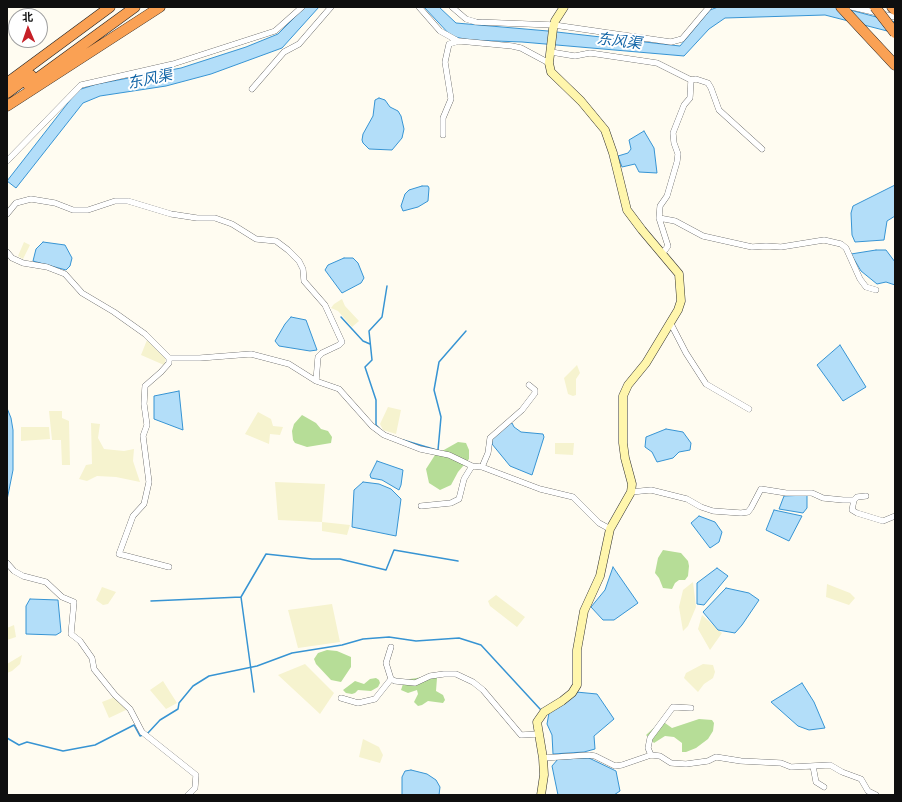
<!DOCTYPE html>
<meta charset="utf-8">
<style>
body{margin:0}
#map{position:relative;width:902px;height:802px;overflow:hidden;background:#fffcf1;font-family:"Times New Roman","Noto Sans SC",serif}
canvas{display:block}
.frame{position:absolute;inset:0;border:8px solid #0f0f0f;pointer-events:none}
.north{position:absolute;left:8px;top:8px;width:40px;height:40px;box-sizing:border-box;background:#fff;border:1px solid #9f9f9f;border-radius:50%;rotate:358deg;font-size:11px;font-weight:700;line-height:16px;text-align:center;color:#0f0f0f}
.north::after{content:'';display:block;margin:auto;width:14px;height:18px;background:#c62027;clip-path:polygon(50% 0,100% 100%,50% 72%,0 100%)}
</style>
<div id="map">
<canvas width="902" height="802"></canvas>
<div class="frame"></div>
<div class="north">北</div>
</div>
<script>
const g = document.querySelector('canvas').getContext('2d');
g.lineJoin = 'round';
function fillPath(path, color) { g.fillStyle = color; g.fill(path, 'evenodd'); }
const shape = rows => new Path2D(rows.map(r => 'M' + r).join(''));
function stroke(path, color, width, dash) { g.strokeStyle = color; g.lineWidth = width; g.lineCap = dash ? 'butt' : 'round'; g.setLineDash(dash || []); g.stroke(path); }
function drawText(font, color, halo, rows, align = 'center') {
  g.font = font + ' "Times New Roman","Noto Sans SC",serif'; g.lineWidth = 4; g.setLineDash([]); g.textBaseline = 'middle'; g.strokeStyle = halo; g.fillStyle = color; for (const [text, x, y, turn = 0] of rows) {
    g.save(); g.translate(x, y); g.rotate((+turn || 0) * Math.PI / 180); g.textAlign = isNaN(turn) ? turn : align; if (halo) g.strokeText(text, 0, 0); g.fillText(text, 0, 0); g.restore();
  }
}
fillPath(shape([
 [24,242,30,245,23,259,18,256],
 [342,299,345,306,359,321,352,327,338,311,331,308,334,304],
 [147,340,166,359,164,365,141,355],
 [577,365,580,373,576,379,576,395,573,396,568,394,564,378],
 [388,407,401,410,396,434,383,430,380,424],
 [49,411,62,411,62,418,69,421,70,465,62,465,61,440,52,440],
 [258,412,271,419,273,426,283,427,280,435,270,434,269,444,245,434],
 [91,423,100,424,98,438,104,449,124,451,134,449,133,461,140,482,116,477,97,476,87,481,79,479,86,465,92,464],
 [21,427,49,427,50,439,21,441],
 [555,443,574,443,573,455,555,454],
 [275,482,325,484,322,522,350,525,347,535,322,531,322,522,278,520],
 [693,582,696,607,688,626,683,631,679,607,683,590],
 [827,584,850,593,855,598,849,605,826,597],
 [102,587,116,592,108,604,103,605,96,600],
 [496,595,525,617,517,627,490,606,488,601],
 [332,604,340,642,298,648,288,610],
 [702,615,722,633,710,650,698,629],
 [14,625,16,637,7,640,7,628],
 [22,655,20,664,12,671,7,673,7,664],
 [305,664,334,693,320,714,278,675],
 [703,664,713,665,715,672,713,678,704,684,698,692,684,678,686,673],
 [163,681,177,703,166,709,150,690],
 [115,697,128,709,109,718,102,702],
 [363,739,379,747,383,755,380,763,359,757]
]), '#f6f3cf');
fillPath(shape([
 [302,415,316,423,321,429,328,431,332,437,331,443,307,447,295,443,293,440,292,431,294,424],
 [458,442,466,443,469,450,469,459,458,472,451,485,440,490,429,483,426,469,435,455],
 [663,550,681,553,688,561,689,566,688,576,685,580,679,580,675,583,672,589,663,588,659,578,655,573,658,558],
 [327,650,337,651,351,657,351,667,341,682,331,680,316,664,314,659,318,653],
 [430,676,437,678,436,691,443,695,445,700,443,703,428,701,422,705,418,706,414,702,418,694,417,690,408,693,401,690,403,684,410,679],
 [376,678,379,680,380,683,378,687,371,691,358,690,355,693,352,694,346,693,343,690,355,681,364,684,370,679],
 [699,719,712,720,714,723,713,731,708,739,696,748,686,752,682,752,682,743,674,737,665,736,654,743,646,735,658,724,665,723,672,728]
]), '#b6dd97');
const water = shape([
 [305,7,319,7,282,48,211,74,166,86,100,96,83,103,16,188,7,181,78,90,97,84,181,68,246,47,278,34,305,7],
 [424,7,439,7,456,23,548,31,680,46,710,10,718,7,839,7,895,22,895,33,825,15,725,18,709,29,684,56,522,42,469,40,451,36,424,7],
 [379,98,385,100,390,107,398,111,401,116,404,129,402,138,392,150,369,149,363,143,362,140,363,134,373,116,375,100,379,98],
 [644,131,654,148,657,173,639,172,635,164,622,167,618,156,628,153,631,149,629,140,644,131],
 [895,185,895,216,887,221,884,240,855,242,852,235,851,213,853,206,895,185],
 [422,186,428,186,429,188,428,201,418,207,403,211,401,206,405,194,409,190,422,186],
 [43,242,65,245,72,258,70,266,66,270,33,261,36,249,43,242],
 [876,250,886,250,895,262,895,285,886,282,877,284,861,271,851,254,876,250],
 [344,258,353,258,358,263,364,278,361,283,342,293,325,270,328,265,344,258],
 [291,317,306,320,317,350,310,351,279,346,275,341,285,324,291,317],
 [840,345,866,387,843,401,817,365,840,345],
 [179,391,183,430,154,419,154,396,179,391],
 [7,408,11,418,13,430,13,470,7,500,7,408],
 [509,423,512,423,514,427,521,432,543,434,544,437,532,475,510,466,492,444,492,440,509,423],
 [666,429,683,432,691,443,690,450,679,452,673,458,657,462,652,452,645,447,646,437,666,429],
 [377,461,403,470,401,485,399,490,382,480,371,478,370,475,377,461],
 [363,482,379,484,391,489,401,499,396,536,352,527,354,490,363,482],
 [807,495,807,508,803,513,779,509,784,496,807,495],
 [774,510,802,516,789,541,766,530,774,510],
 [699,516,715,522,722,532,719,542,710,548,691,523,699,516],
 [613,567,638,603,614,620,603,620,591,607,605,590,613,567],
 [717,568,728,576,704,605,697,604,697,583,717,568],
 [726,588,749,593,759,600,742,625,735,633,718,630,703,612,726,588],
 [30,599,58,600,61,632,56,635,26,634,26,606,30,599],
 [802,683,814,702,825,728,809,730,798,726,771,702,802,683],
 [576,692,597,694,614,719,594,736,595,749,584,752,553,754,552,735,547,724,549,713,576,692],
 [589,758,616,771,620,791,614,795,558,795,552,766,558,759,589,758],
 [411,770,427,774,436,780,440,787,439,795,402,795,402,777,405,771,411,770]
]);
fillPath(water, '#b3def9');
stroke(water, '#3794d3', 1);
stroke(shape([
 [341,317,363,341,370,344],
 [379,428,376,425,376,400,365,367,372,360,369,331,382,317,387,286],
 [403,440,440,451],
 [438,450,441,417,434,390,439,362,466,331],
 [151,601,241,597],
 [254,692,241,597,266,554,312,559,340,559,386,570,394,550,458,561],
 [147,734,160,720,178,709,179,703,193,686,209,676,257,666,292,653,342,645,363,639,389,637,416,641,459,638,481,645,540,709],
 [7,738,19,745,27,742,63,751,95,745,134,725,140,736,143,735]
]), '#3794d3', 1.5);
const street = shape([
 [419,7,440,31,458,41],
 [452,7,466,19,476,22,554,25,671,42,682,39,709,7],
 [852,7,895,17],
 [551,52,575,56,590,53,657,63,691,80,696,79,708,83,711,88,719,110,762,149],
 [252,89,284,52,299,44,331,7],
 [443,135,443,118,451,99,445,62,449,44,459,41,512,46,521,48,549,63],
 [7,161,81,85,173,64,275,31,302,7],
 [7,214,16,203,31,199,55,203,73,210,88,210,115,201,128,201,171,214,197,218,215,218,232,224,256,239,276,241,288,250,299,261,303,269,304,281,325,305,342,342,339,345,322,353,318,357,316,381],
 [659,218,675,221,703,236,752,247,766,246,781,247,824,240,841,244,846,248,860,279,866,287,876,290],
 [7,252,12,258,23,263,47,267,65,274,82,293,114,312,145,334,169,358,200,358,251,354,289,364,316,381,339,389,372,426,384,435,420,449,449,455,472,466,482,467,540,489,573,497,599,523,610,529],
 [662,254,668,246,659,218,660,206,667,196,677,162,678,154,674,143,673,133,684,105,690,98,691,80],
 [670,322,686,353,706,384,749,409],
 [169,358,169,363,161,372,145,386,144,404,147,425,143,436,149,482,144,504,133,516,119,554,169,567],
 [482,467,488,453,490,438,522,410,535,393,535,390,529,385],
 [631,492,651,490,687,499,701,507,713,511,741,513,748,512,751,508,761,489,786,493,812,493,823,498,843,500,854,500,857,497,866,496],
 [854,500,852,510,857,513,883,521,895,516],
 [421,506,451,503,459,499,464,479,472,466],
 [7,563,14,571,23,576,46,582,62,597,74,602,71,634,80,641,92,658,94,669,115,695,130,709,142,732,196,775,195,788,188,795],
 [391,647,386,663,391,679,395,681,415,683,430,676,444,674,456,674,473,682,483,690,521,735,539,734],
 [341,698,358,703,375,699,391,679],
 [651,755,648,748,650,738,673,707,691,708],
 [543,758,589,755,595,756,615,766,622,765,651,755,660,756,671,763,686,764,708,761,716,757,741,761,781,763,791,767,830,765,842,772,861,779,868,791,876,795],
 [813,766,816,782,824,787]
]);
const secondary = shape([
 [541,795,544,775,543,758,537,722,544,712,562,701,572,693,577,685,577,650,584,611,600,576,610,529,631,492,632,484,625,458,623,443,623,396,628,385,646,363,678,310,681,301,679,274,642,230,627,210,613,153,605,130,581,101,551,72,549,63,553,29,555,21,564,7]
]);
const highway = shape([
 [841,7,895,65],
 [892,7,895,10],
 [7,83,110,7],
 [28,85,135,7],
 [7,93,31,75],
 [7,106,160,7]
]);
stroke(street, '#424242', 6);
stroke(secondary, '#313131', 9);
stroke(highway, '#202020', 11);
stroke(street, '#fff', 5.5);
stroke(secondary, '#fff6ac', 8);
stroke(highway, '#faa154', 10);
const highwayBridge = shape([
 [875,7,895,33]
]);
stroke(highwayBridge, '#202020', 11, []);
stroke(highwayBridge, '#faa154', 10);
drawText('italic 15px', '#1265a7', '#fff', [
 ["东风渠",619,42,7],
 ["东风渠",150,80,-12]
]);
</script>
